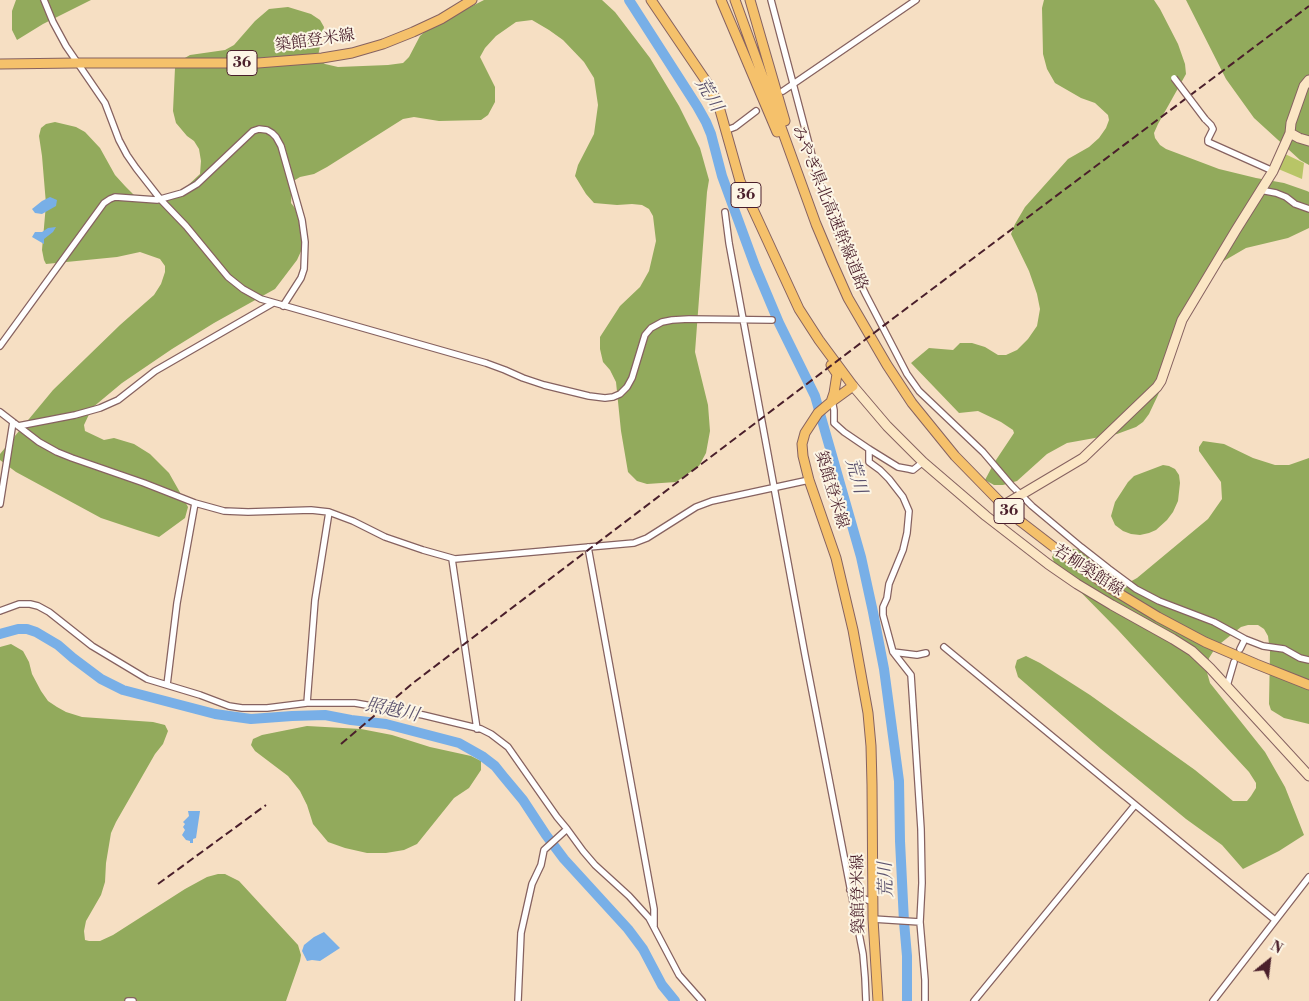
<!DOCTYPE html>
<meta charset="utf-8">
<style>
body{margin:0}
#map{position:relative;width:1309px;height:1001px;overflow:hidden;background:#f6dfc3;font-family:"Libre Bodoni",serif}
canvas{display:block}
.north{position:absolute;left:1244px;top:936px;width:50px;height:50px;-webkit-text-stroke:4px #fcf5e5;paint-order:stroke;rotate:29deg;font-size:14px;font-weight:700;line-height:20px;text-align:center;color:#4a1f2b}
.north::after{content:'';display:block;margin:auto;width:18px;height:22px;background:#4a1f2b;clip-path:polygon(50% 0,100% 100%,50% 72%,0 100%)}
</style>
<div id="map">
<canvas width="1309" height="1001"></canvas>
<div class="north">N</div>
</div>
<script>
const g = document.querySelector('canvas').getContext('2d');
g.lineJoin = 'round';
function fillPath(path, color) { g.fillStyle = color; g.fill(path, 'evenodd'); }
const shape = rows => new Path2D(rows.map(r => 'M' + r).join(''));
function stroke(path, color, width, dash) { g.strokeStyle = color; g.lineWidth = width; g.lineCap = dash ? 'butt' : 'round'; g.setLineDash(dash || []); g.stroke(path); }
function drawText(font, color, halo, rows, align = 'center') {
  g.font = font + ' "Libre Bodoni","Noto Serif JP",serif'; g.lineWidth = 4; g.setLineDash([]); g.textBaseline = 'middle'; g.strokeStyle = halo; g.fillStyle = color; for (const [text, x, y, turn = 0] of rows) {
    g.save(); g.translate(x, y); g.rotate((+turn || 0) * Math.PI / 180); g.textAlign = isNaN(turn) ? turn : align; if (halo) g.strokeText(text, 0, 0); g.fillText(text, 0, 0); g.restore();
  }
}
fillPath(shape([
 [1285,154,1304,163,1302,179,1276,168]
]), '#b8c567');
fillPath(shape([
 [16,0,91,0,43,24,17,40,12,30,12,11],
 [484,0,602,0,615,12,650,58,679,106,700,148,709,180,707,192,695,352,708,405,710,431,706,453,699,466,676,482,647,484,637,481,628,472,621,431,616,382,610,370,603,362,600,349,600,337,620,306,640,287,649,271,656,241,653,216,649,209,642,205,632,204,617,205,594,203,586,194,575,176,578,165,594,134,598,105,594,78,584,62,563,40,549,30,532,20,516,22,496,36,485,48,480,57,495,87,495,102,488,115,481,120,439,121,414,117,403,119,327,167,314,174,300,177,295,180,292,185,291,203,302,217,307,233,302,249,297,260,275,289,214,323,172,349,122,383,92,408,84,425,85,431,104,440,114,438,134,444,150,454,169,473,182,496,188,507,185,518,159,537,137,530,101,518,16,472,0,460,0,454,53,390,120,325,154,295,161,284,165,272,165,266,160,259,140,252,117,257,46,264,44,260,42,250,46,204,42,156,39,136,41,128,46,124,55,122,76,127,85,132,100,148,115,175,125,186,134,195,150,198,170,195,183,190,200,174,201,161,199,149,194,141,187,136,176,123,173,111,175,68,178,62,190,55,225,50,234,45,255,21,269,9,288,7,311,14,320,20,324,27,318,56,320,61,325,64,338,67,388,65,403,63,409,57,420,36,429,28],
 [1044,0,1154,0,1160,9,1178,44,1185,64,1186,74,1158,124,1154,133,1155,138,1160,145,1166,149,1219,169,1256,178,1284,183,1307,191,1309,192,1309,228,1288,238,1246,248,1222,262,1194,300,1158,395,1149,414,1143,422,1136,427,1117,434,1067,443,1047,454,1017,481,1003,485,994,485,985,480,994,463,1014,433,1013,430,1001,422,978,411,959,413,911,363,929,348,953,350,960,343,972,343,985,347,998,355,1006,355,1017,350,1028,339,1037,326,1040,309,1037,294,1029,271,1011,234,1015,224,1025,207,1068,159,1089,147,1099,138,1106,128,1109,120,1108,115,1095,103,1081,98,1055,83,1047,69,1043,54,1042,8],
 [1186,0,1309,0,1309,165,1300,160,1254,118,1226,79],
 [1203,441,1224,444,1253,458,1275,465,1289,465,1309,458,1309,724,1284,718,1271,710,1269,704,1270,652,1268,636,1264,629,1258,625,1248,625,1241,627,1216,647,1209,658,1206,669,1210,683,1265,752,1285,787,1304,835,1279,851,1243,869,1222,845,1186,819,1101,749,1018,677,1015,667,1017,660,1026,656,1040,663,1090,695,1195,770,1233,801,1247,801,1251,796,1256,788,1256,783,1249,772,1118,630,1056,567,1052,557,1058,547,1082,550,1102,567,1108,574,1121,582,1128,583,1137,578,1208,519,1222,499,1221,482,1199,451,1199,447],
 [1163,465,1169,466,1175,469,1179,475,1180,483,1178,501,1173,512,1167,520,1156,530,1149,533,1140,535,1131,534,1123,531,1115,525,1111,516,1115,502,1128,482,1134,476],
 [11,644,23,651,29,662,32,674,41,691,48,701,57,707,66,712,82,717,153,722,165,725,168,731,163,744,155,754,116,822,111,833,106,863,105,882,101,895,86,921,84,931,85,940,89,941,100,941,113,935,185,889,207,877,218,874,225,874,239,881,298,945,301,955,300,961,286,1001,0,1001,0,647],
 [307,726,361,729,392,735,430,747,471,756,481,761,481,770,469,788,454,798,417,844,404,850,386,853,367,853,345,848,328,842,313,824,307,805,300,791,288,776,255,751,251,745,253,739,262,735]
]), '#92aa5c');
fillPath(shape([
 [50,197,57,200,56,206,42,214,35,213,32,209,42,201],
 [56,227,53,232,44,239,44,244,32,237,35,232,42,232,48,228],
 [188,811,200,811,196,838,193,839,193,843,190,843,190,841,186,840,182,835,185,830,183,827,185,824,183,822,189,816],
 [324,932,340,948,320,961,312,960,307,961,302,951,304,945,314,937]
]), '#78afe7');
stroke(shape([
 [629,0,697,106,706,122,711,134,722,176,755,266,779,323,815,396,861,557,873,612,884,669,899,781,900,841,904,922,907,956,907,1001],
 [0,634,18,629,27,629,36,632,58,645,73,658,101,679,123,690,215,714,251,719,292,716,325,715,351,720,386,724,459,743,482,756,495,766,503,776,523,800,546,835,564,859,628,929,643,949,662,985,675,1001]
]), '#78afe7', 10);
const street = shape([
 [44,0,53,22,66,46,105,103,119,140,127,155,136,168,161,200,186,226,228,277,243,289,261,299,486,363,505,370,523,378,544,385,589,396,605,398,613,397,620,394,627,387,632,378,645,335,651,328,662,322,672,320,689,319,772,320],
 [771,0,818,178,828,207,845,252,866,295,907,374,919,391,983,452,1012,486,1032,506,1081,547,1109,569,1136,589,1159,601,1214,622,1245,639,1263,646,1284,649,1300,658,1309,660],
 [783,91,916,0],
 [1205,119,1211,125,1213,129,1208,139,1208,142,1273,171],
 [727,130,735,127,756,111],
 [1260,190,1276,193,1286,197,1295,204,1309,209],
 [725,212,729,243,805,655,863,954,865,978,866,1001],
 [0,346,104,203,110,199,115,197,157,200,182,193,197,184,253,131,259,129,267,130,272,133,276,137,281,146,302,220,305,242,304,269,301,278,283,306],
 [831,402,833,405,834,410,834,423,844,432,869,449,898,467,909,469,913,470,923,462],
 [0,412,39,442,57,452,72,458,144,483,195,503,224,511,248,512,311,510,329,512,353,521,385,537,423,550,455,559,634,543,647,538,696,507,712,501,809,480],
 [18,426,75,415,100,408,118,400,155,371,273,303],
 [869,449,869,462,880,470,889,479,903,497,909,511,907,533,903,550,889,584,887,598,883,607,883,615,893,652],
 [0,504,13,422],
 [588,547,654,909,654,926],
 [452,559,477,729],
 [0,611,19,604,30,604,38,606,49,612,92,646,147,679,200,695,229,706,242,708,267,708,307,703,355,703,423,715,481,729,491,734,508,747,557,817,567,829,583,851,595,865,629,896,649,918,679,975,702,1001],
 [944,647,1275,920],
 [1240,649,1245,639],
 [167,685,177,603,195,503],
 [1227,686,1234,662],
 [307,703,315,600,329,512],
 [850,890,862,898,873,902],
 [873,919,920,922],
 [128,1001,133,1001],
 [518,1001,521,933,532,884,541,865,544,850,567,829],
 [925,1001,925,980,920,922,922,883,921,829,911,675,893,652,917,655,926,653],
 [974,1001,1135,805],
 [1213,1001,1309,877]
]);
const secondary = shape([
 [1290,133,1299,138,1309,141],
 [853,386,887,426,923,462,986,516,1048,564,1077,584,1112,605,1173,639,1192,651,1210,668,1309,776],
 [1019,496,1083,458,1157,387,1161,381,1182,320,1236,230,1273,171,1290,133,1291,123,1304,86,1309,80]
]);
const primary = shape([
 [651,0,708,84,718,103,740,181,799,309,819,340,853,386,831,402,818,413,805,433,802,444,803,456,809,480,836,558,853,630,868,713,871,746,872,785,873,919,878,1001],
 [721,0,777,132],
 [735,0,816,224,832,262,848,298,887,365,912,403,955,456,998,500,1020,521,1068,558,1110,588,1158,617,1205,642,1256,664,1309,685],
 [750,0,785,121],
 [0,64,77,63,258,63,322,58,352,53,383,44,413,32,441,19,472,0],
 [831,402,834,393,837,374,831,365]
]);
stroke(street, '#866260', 8);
stroke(secondary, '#866260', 11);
stroke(primary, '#866260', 11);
stroke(street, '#fff', 5.5);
stroke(secondary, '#fbe6c4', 9);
stroke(primary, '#f5c16b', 9);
stroke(shape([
 [341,744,413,683,895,317,1309,6],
 [158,884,266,805]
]), '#4a1f2b', 2, [8, 4]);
const streetBridge = shape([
 [1174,78,1205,119]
]);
const secondaryBridge = shape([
 [997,509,1019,496]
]);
stroke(streetBridge, '#866260', 8, []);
stroke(secondaryBridge, '#866260', 11, []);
stroke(streetBridge, '#fff', 5.5);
stroke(secondaryBridge, '#fbe6c4', 9);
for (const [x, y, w] of [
 [242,63,30],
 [746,195,30],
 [1009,511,30]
]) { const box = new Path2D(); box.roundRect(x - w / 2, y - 12.5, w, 25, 4); g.fillStyle = '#fcf5e5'; g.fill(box); stroke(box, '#4a1f2b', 1); }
drawText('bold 15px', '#4a1f2b', null, [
 ["36",242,63],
 ["36",746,195],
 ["36",1009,511]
]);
drawText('16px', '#4a1f2b', '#fcf5e5', [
 ["築館登米線",315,41,-8],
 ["みやぎ県北高速幹線道路",829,208,68],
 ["築館登米線",831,490,73],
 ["若柳築館線",1088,571,33],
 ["築館登米線",859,894,-91]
]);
drawText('italic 18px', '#5a516d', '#fcf5e5', [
 ["荒川",708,95,59],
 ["荒川",855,476,74],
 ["照越川",392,711,12],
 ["荒川",887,880,-92]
]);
</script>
